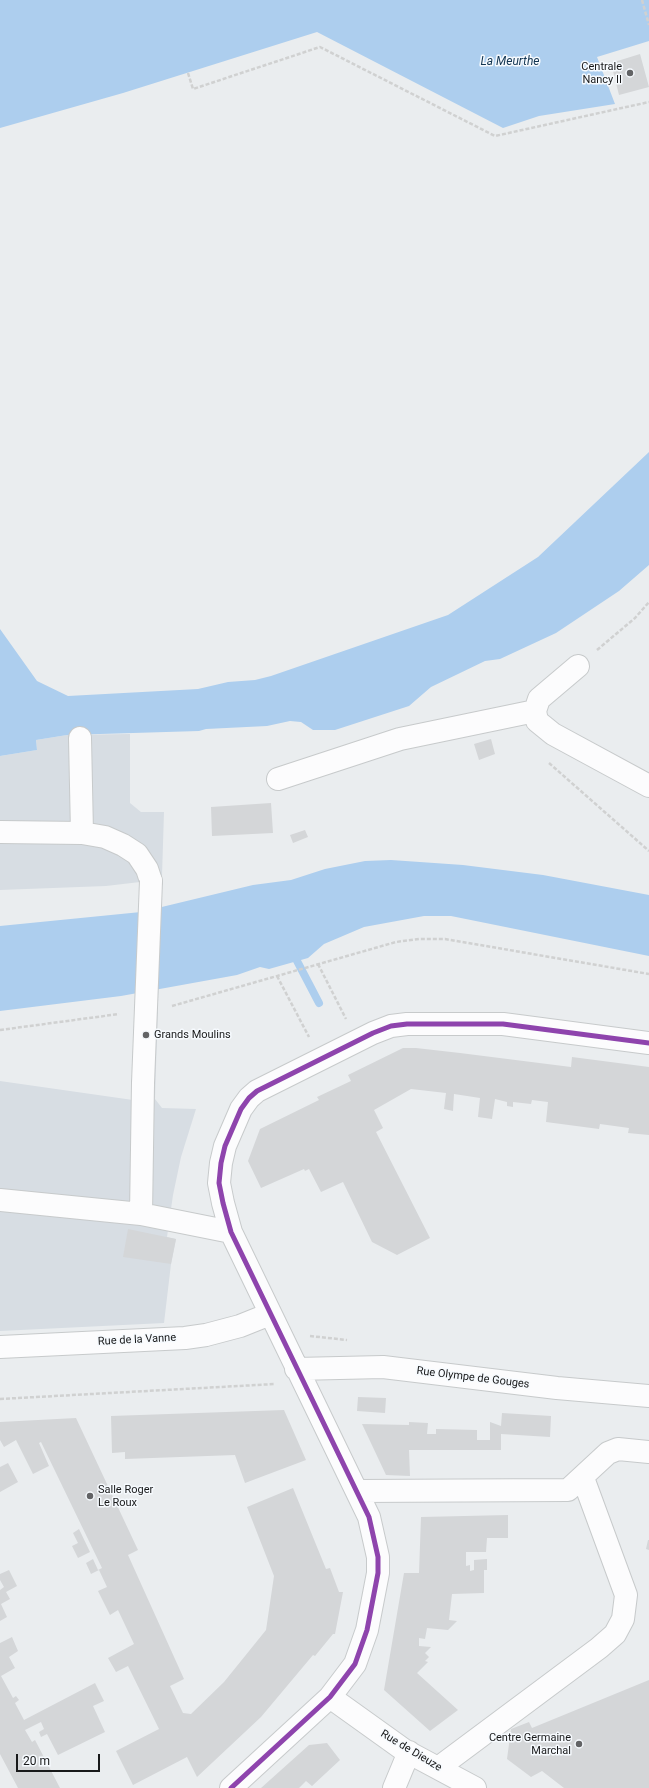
<!DOCTYPE html>
<style>
body{margin:0}
#map{position:relative;width:649px;height:1788px;overflow:hidden;background:#eaedef;font-family:Roboto,sans-serif}
canvas{display:block}
.scale{position:absolute;left:16px;top:1754px;width:84px;height:18px;box-sizing:border-box;border:2px solid #18191a;border-top:0;padding-left:5px;font-size:12px;line-height:14px;white-space:nowrap;color:#18191a;-webkit-text-stroke:3px #f6fafe;paint-order:stroke}
</style>
<div id="map">
<canvas width="649" height="1788"></canvas>
<div class="scale">20 m</div>
</div>
<script>
const g = document.querySelector('canvas').getContext('2d');
g.lineJoin = 'round';
function fillPath(path, color) { g.fillStyle = color; g.fill(path, 'evenodd'); }
const shape = rows => new Path2D(rows.map(r => 'M' + r).join(''));
function stroke(path, color, width, dash) { g.strokeStyle = color; g.lineWidth = width; g.lineCap = dash ? 'butt' : 'round'; g.setLineDash(dash || []); g.stroke(path); }
function drawText(font, color, halo, rows, align = 'center') {
  g.font = font + ' Roboto,sans-serif'; g.lineWidth = 3; g.setLineDash([]); g.textBaseline = 'middle'; g.strokeStyle = halo; g.fillStyle = color; for (const [text, x, y, turn = 0] of rows) {
    g.save(); g.translate(x, y); g.rotate((+turn || 0) * Math.PI / 180); g.textAlign = isNaN(turn) ? turn : align; if (halo) g.strokeText(text, 0, 0); g.fillText(text, 0, 0); g.restore();
  }
}
fillPath(shape([
 [130,734,130,803,141,812,164,812,155,1099,162,1108,196,1109,181,1157,173,1195,167,1237,176,1239,171,1264,164,1323,0,1331,0,1081,133,1100,140,882,106,886,0,890,0,756,37,750,36,740,67,735]
]), '#d7dde3');
fillPath(shape([
 [0,0,649,0,649,41,597,57,615,104,539,116,503,128,317,32,123,93,0,128],
 [649,452,649,565,619,591,556,633,500,659,485,661,431,687,409,706,335,730,313,730,301,722,290,721,267,726,206,729,199,731,67,735,36,740,37,750,0,756,0,629,37,681,68,696,198,689,228,682,255,680,271,676,448,615,538,557],
 [391,860,463,865,543,875,649,895,649,956,451,916,424,916,364,927,324,944,308,958,269,969,260,967,237,975,121,996,0,1011,0,926,141,912,253,885,291,880,325,869,365,861]
]), '#adceee');
stroke(shape([
 [290,953,296,959,319,1003]
]), '#adceee', 8);
fillPath(shape([
 [640,54,649,87,619,95,611,63],
 [491,739,495,754,479,760,474,744],
 [271,803,273,833,212,836,211,807],
 [305,830,308,837,293,843,290,835],
 [403,1048,416,1048,460,1053,571,1067,572,1057,649,1067,649,1135,628,1133,629,1128,600,1124,599,1129,546,1122,548,1102,532,1100,531,1104,513,1102,513,1107,507,1106,507,1102,495,1099,492,1119,478,1117,480,1098,454,1094,453,1111,444,1109,446,1093,411,1089,374,1110,383,1128,376,1132,430,1238,397,1255,372,1242,343,1182,321,1192,309,1169,305,1171,304,1169,261,1188,248,1161,260,1129,319,1100,317,1097,351,1081,348,1075],
 [128,1229,176,1239,171,1264,123,1257],
 [358,1397,386,1398,385,1413,357,1411],
 [284,1410,306,1460,245,1483,235,1455,125,1459,125,1452,112,1453,111,1416],
 [502,1413,551,1416,550,1437,501,1434,501,1450,409,1450,410,1476,386,1475,362,1424,409,1425,409,1422,428,1423,427,1434,436,1434,436,1429,477,1430,477,1440,490,1440,490,1422,501,1426],
 [76,1418,138,1550,128,1555,184,1679,170,1686,183,1713,191,1714,224,1682,266,1630,274,1576,247,1507,293,1488,326,1569,330,1568,339,1592,343,1592,335,1634,333,1634,315,1656,313,1655,261,1717,197,1777,187,1757,133,1785,116,1751,159,1729,128,1666,116,1672,108,1658,134,1644,118,1610,110,1615,98,1591,107,1587,99,1570,91,1574,86,1563,93,1559,98,1570,102,1568,41,1442,39,1443,49,1466,33,1474,16,1440,4,1447,0,1440,0,1422],
 [8,1463,18,1482,0,1492,0,1467],
 [508,1515,508,1538,487,1538,486,1552,466,1552,466,1566,470,1565,470,1571,474,1570,474,1560,487,1559,487,1570,484,1570,484,1593,452,1594,449,1620,457,1621,448,1630,427,1628,425,1639,419,1638,419,1646,431,1647,425,1653,429,1657,425,1661,428,1662,417,1673,458,1710,430,1731,384,1690,404,1573,419,1573,421,1517],
 [79,1529,90,1552,78,1558,72,1546,78,1543,73,1533],
 [648,1540,649,1540,649,1550,646,1549],
 [9,1570,17,1586,6,1592,10,1599,1,1604,7,1617,0,1621,0,1590,4,1587,0,1580,0,1574],
 [12,1637,18,1651,9,1657,15,1668,1,1676,13,1698,16,1696,19,1700,15,1703,24,1720,95,1683,104,1701,93,1706,105,1732,58,1755,47,1734,41,1737,39,1732,44,1729,41,1722,25,1730,32,1742,35,1740,60,1788,18,1788,0,1754,0,1643],
 [649,1680,649,1788,564,1788,542,1771,531,1777,507,1759,511,1729,529,1722,532,1728],
 [327,1743,340,1760,312,1786,306,1781,299,1788,261,1788,309,1745]
]), '#d4d6d8');
const minor = shape([
 [578,666,539,699,535,711,537,721,553,734,649,786],
 [80,738,82,833],
 [278,779,400,739,535,711],
 [0,832,82,833,105,837,123,845,137,854,147,869,151,881],
 [0,1200,141,1214,231,1232],
 [141,1214,143,1083],
 [0,1347,185,1338,206,1335,240,1326,270,1314],
 [296,1369,383,1367,557,1388,649,1396],
 [357,1491,568,1490,608,1453,618,1449,649,1452],
 [330,1697,404,1750,475,1788],
 [438,1768,599,1648,615,1634,623,1619,626,1595,583,1478],
 [231,1788,330,1697,355,1664,367,1630,378,1573,378,1557,369,1517,231,1232,223,1203,219,1183,221,1163,225,1146,241,1109,249,1098,257,1091,373,1033,391,1026,407,1024,503,1024,649,1043],
 [394,1788,409,1752]
]);
stroke(minor, '#c7cacb', 24);
stroke(shape([
 [642,0,649,25],
 [188,73,193,89,320,47,495,136,649,102],
 [597,650,635,618,649,602],
 [549,763,649,851],
 [318,964,346,1019],
 [277,976,309,1037],
 [172,1006,396,942,419,939,445,939,649,974],
 [0,1030,119,1014],
 [310,1336,347,1340],
 [0,1399,275,1384]
]), '#d0d1d1', 2.5, [4, 2]);
stroke(minor, '#fcfcfd', 22);
const minorBridge = shape([
 [143,1083,151,881]
]);
stroke(minorBridge, '#c7cacb', 24, []);
stroke(minorBridge, '#fcfcfd', 22);
stroke(shape([
 [231,1788,330,1697,355,1664,367,1630,378,1573,378,1557,369,1517,231,1232,223,1203,219,1183,221,1163,225,1146,241,1109,249,1098,257,1091,373,1033,391,1026,407,1024,503,1024,649,1043]
]), '#8e44ad', 5);
for (const [x, y, r, color] of [
 [630,73,4,"#626365"],
 [146,1035,4,"#626365"],
 [90,1496,4,"#626365"],
 [579,1744,4,"#626365"]
]) { const dot = new Path2D(); dot.arc(x, y, r, 0, 2 * Math.PI); g.fillStyle = color; g.fill(dot); stroke(dot, '#f6fafe', 1.5); }
drawText('11px', '#18191a', '#f6fafe', [
 ["Centrale",622,67],
 ["Nancy II",622,80],
 ["Grands Moulins",154,1035,"left"],
 ["Salle Roger",98,1490,"left"],
 ["Le Roux",98,1503,"left"],
 ["Centre Germaine",571,1738],
 ["Marchal",571,1751]
], 'right');
drawText('11px', '#18191a', '#f6fafe', [
 ["Rue de la Vanne",137,1340,-3],
 ["Rue Olympe de Gouges",473,1378,7],
 ["Rue de Dieuze",411,1751,31]
]);
drawText('italic 12px', '#123552', '#f6fafe', [
 ["La Meurthe",510,62]
]);
</script>
